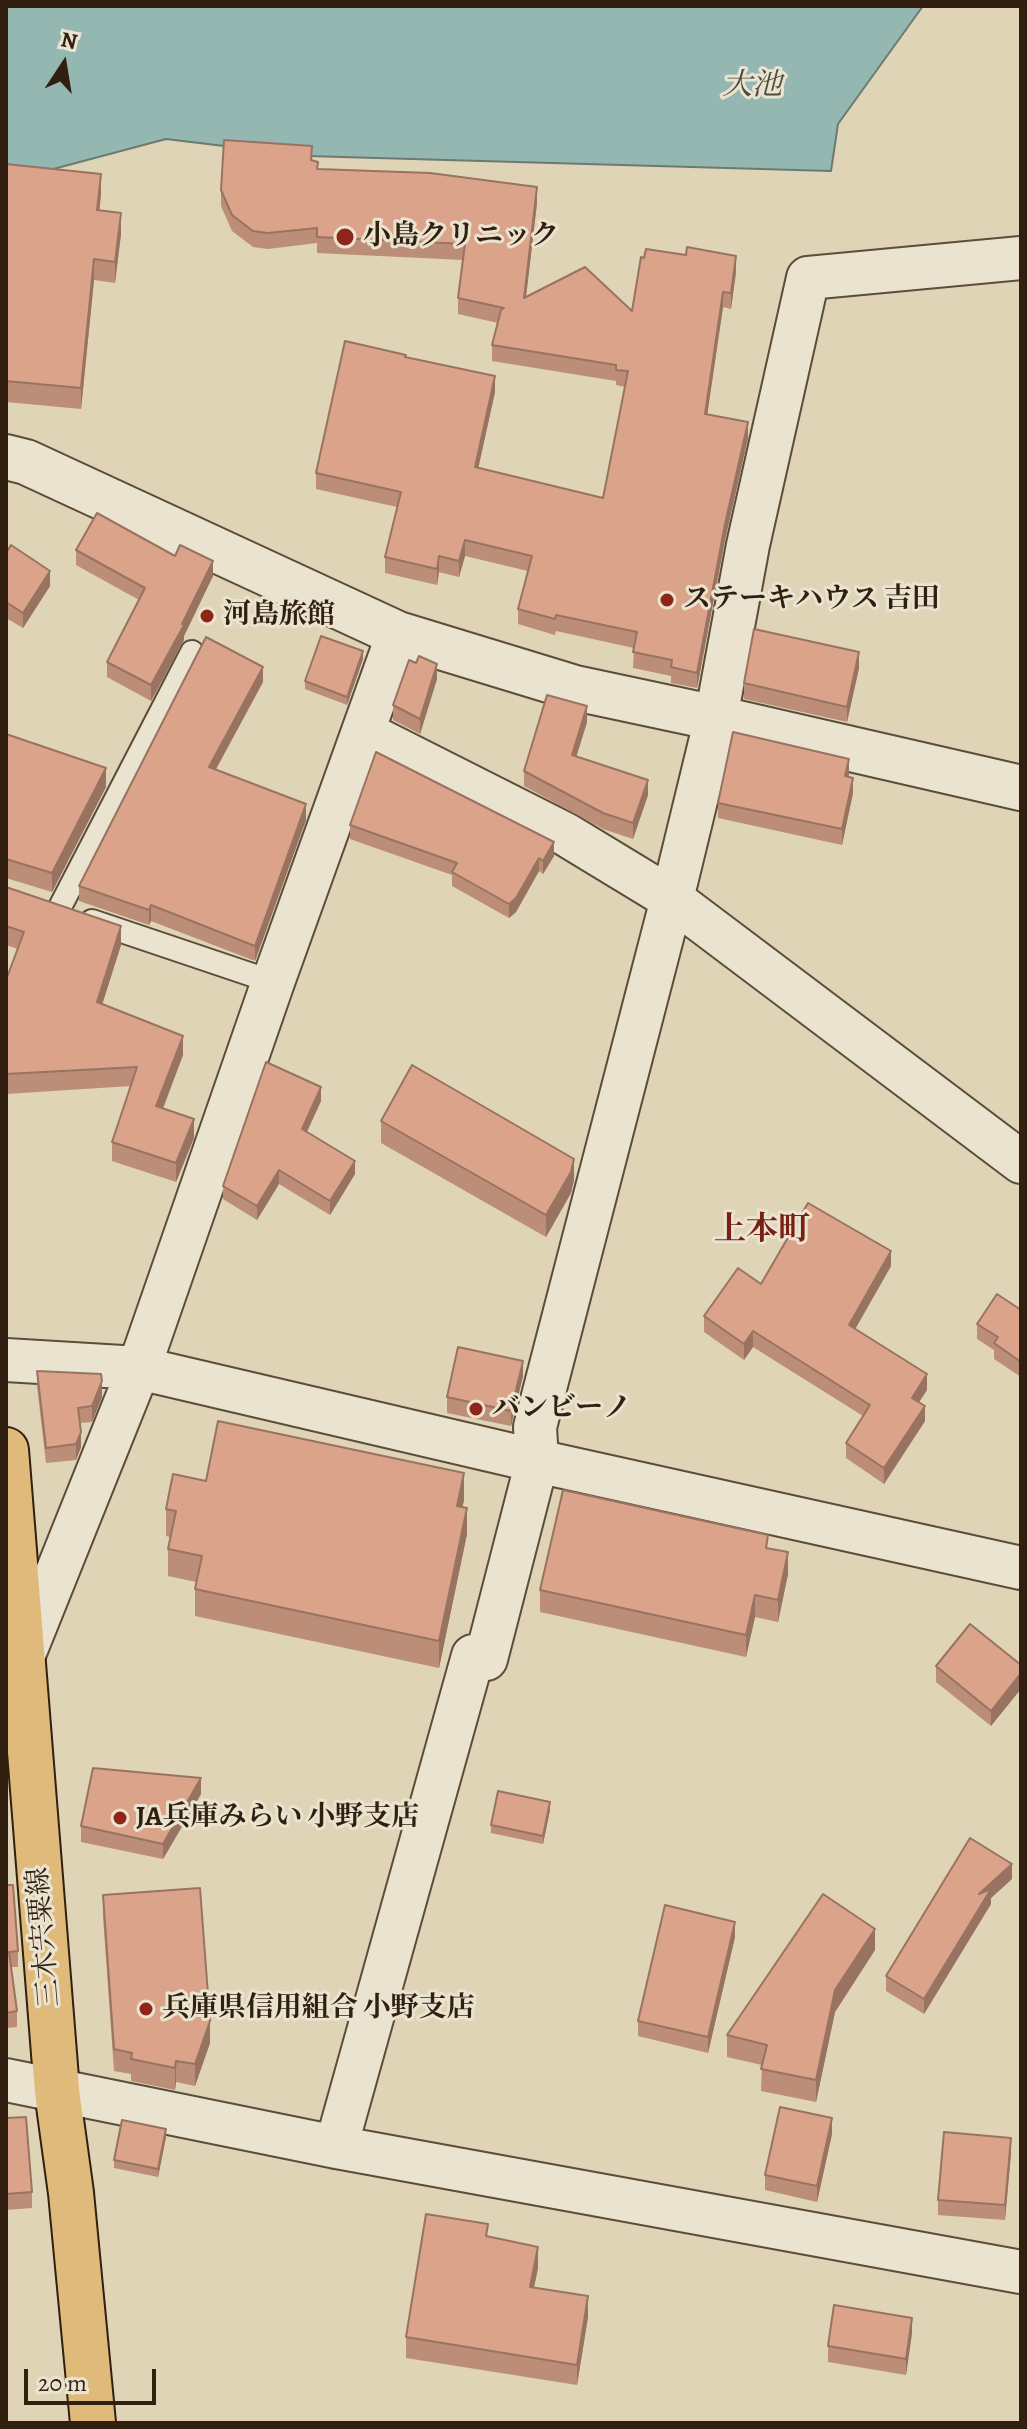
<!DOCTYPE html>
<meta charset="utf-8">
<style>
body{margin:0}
#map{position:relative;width:1027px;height:2429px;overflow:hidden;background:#dfd4b6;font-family:Alegreya,serif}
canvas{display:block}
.frame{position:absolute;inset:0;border:8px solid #311f10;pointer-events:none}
.north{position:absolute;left:24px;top:24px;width:80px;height:80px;-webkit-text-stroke:6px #eae3d0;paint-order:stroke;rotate:12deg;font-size:22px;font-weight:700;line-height:32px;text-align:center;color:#311f10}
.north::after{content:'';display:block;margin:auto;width:28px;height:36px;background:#311f10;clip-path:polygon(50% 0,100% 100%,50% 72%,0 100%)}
.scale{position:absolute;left:24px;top:2369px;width:132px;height:36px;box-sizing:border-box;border:4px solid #311f10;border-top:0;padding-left:10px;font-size:24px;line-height:28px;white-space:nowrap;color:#311f10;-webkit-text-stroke:6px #eae3d0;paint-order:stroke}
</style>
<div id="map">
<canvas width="1027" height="2429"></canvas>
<div class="frame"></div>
<div class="north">N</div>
<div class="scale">20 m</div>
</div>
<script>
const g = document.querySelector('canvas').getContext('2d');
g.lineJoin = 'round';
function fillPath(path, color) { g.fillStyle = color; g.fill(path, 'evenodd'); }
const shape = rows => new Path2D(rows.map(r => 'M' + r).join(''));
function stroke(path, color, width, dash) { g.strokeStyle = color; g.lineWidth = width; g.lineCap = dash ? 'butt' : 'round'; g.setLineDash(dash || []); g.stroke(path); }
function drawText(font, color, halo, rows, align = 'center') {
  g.font = font + ' Alegreya,"Noto Serif JP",serif'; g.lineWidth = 6; g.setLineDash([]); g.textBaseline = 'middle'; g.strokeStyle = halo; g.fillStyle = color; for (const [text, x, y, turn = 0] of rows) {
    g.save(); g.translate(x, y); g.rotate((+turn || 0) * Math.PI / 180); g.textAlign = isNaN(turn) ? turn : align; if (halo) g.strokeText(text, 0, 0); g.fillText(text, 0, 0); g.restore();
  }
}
const water = shape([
 [6,6,923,6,838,124,831,171,307,156,166,139,12,180,6,180,6,6]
]);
fillPath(water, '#94b7b2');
stroke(water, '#6c7a71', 2);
const service = shape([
 [59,909,192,652],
 [92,921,273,982]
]);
const minor = shape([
 [363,732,565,834,672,899,1021,1162],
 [6,1360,139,1368,537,1461,1021,1568],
 [23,1657,139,1368,273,982,398,634],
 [6,2080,336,2147,1021,2272],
 [336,2147,473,1656,486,1659,537,1461,535,1427,672,899,716,718,748,545,808,278,1021,258]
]);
const tertiary = shape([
 [6,457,26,462,398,634,575,688,716,718,1021,788]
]);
const primary = shape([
 [6,1450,57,2091,71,2193,93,2423]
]);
stroke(service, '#5c4c3a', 26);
stroke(minor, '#5c4c3a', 46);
stroke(tertiary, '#5c4c3a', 48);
stroke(primary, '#311f10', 48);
stroke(service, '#eae3d0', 22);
stroke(minor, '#eae3d0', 42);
stroke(tertiary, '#eae3d0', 44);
stroke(primary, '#e0ba7b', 44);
fillPath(shape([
 [312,161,318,169,537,203,526,297,632,311,736,272,731,309,723,307,707,415,748,438,725,540,697,688,671,683,671,676,633,668,634,648,556,631,555,635,518,624,518,609,528,571,465,556,459,577,439,572,437,585,385,573,385,557,397,507,316,489,316,473,406,357,495,392,478,468,603,498,625,387,616,385,616,381,492,361,492,345,498,323,458,314,458,298,463,260,317,253,317,243,268,249,253,247,232,231,221,206,221,190],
 [6,164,101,195,99,211,121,234,115,283,94,280,81,409,6,402],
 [76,550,175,556,213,576,184,636,184,640,151,701,107,677,107,662,139,600,76,565],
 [6,553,50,586,23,628,6,618],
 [363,659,347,705,305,689,305,681],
 [416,663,437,679,420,734,393,720,393,705],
 [859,668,847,722,744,699,744,683],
 [263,682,216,769,306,820,255,961,151,921,149,925,79,901,79,886],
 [587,722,576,757,648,795,633,839,603,829,524,786,524,771],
 [6,734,106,787,52,892,6,878],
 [849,774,848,777,853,793,842,845,718,818,718,803],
 [350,825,554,856,543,874,539,871,516,912,509,918,452,886,452,875,350,839],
 [6,887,121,945,102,1004,183,1055,163,1109,194,1138,176,1182,112,1161,112,1142,131,1086,6,1094,6,980,18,949,6,945],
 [321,1101,307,1132,355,1174,330,1215,279,1184,257,1220,223,1199,223,1186],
 [381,1121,574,1180,571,1193,546,1237,381,1143],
 [891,1266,855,1329,927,1390,919,1402,925,1421,884,1484,846,1458,846,1443,863,1416,753,1347,744,1360,704,1332,704,1316,761,1284],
 [1021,1310,1021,1377,994,1359,994,1350,977,1339,977,1324],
 [37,1371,102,1397,92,1422,80,1423,81,1447,76,1460,46,1463,37,1386],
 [523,1376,511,1426,447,1413,447,1397],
 [206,1481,464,1500,462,1507,467,1534,439,1668,195,1616,195,1589,196,1582,168,1576,168,1549,170,1537,166,1536,166,1509],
 [768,1548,788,1574,778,1622,755,1617,746,1657,540,1612,540,1590],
 [1021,1665,991,1726,936,1682,936,1666],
 [201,1794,163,1859,81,1842,81,1826],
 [550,1810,543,1844,491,1833,491,1825],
 [1012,1879,991,1898,991,1904,924,2014,886,1991,886,1976],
 [6,1885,18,1951,18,1967,11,1967,17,2011,17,2027,6,2028],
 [103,1895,210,2043,195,2086,176,2082,175,2090,131,2081,131,2074,114,2071,103,1917],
 [735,1937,708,2053,638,2036,638,2021],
 [875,1950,835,2012,816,2102,761,2091,762,2065,727,2057,727,2035],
 [6,2118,32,2192,32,2208,6,2210],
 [832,2134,817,2202,765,2190,765,2175],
 [166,2137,158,2177,114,2168,114,2160],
 [1011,2153,1005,2220,938,2215,938,2200],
 [538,2268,534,2287,588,2317,577,2385,406,2358,406,2337],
 [912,2333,906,2375,828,2362,828,2346]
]), '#bc8d77');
fillPath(shape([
 [101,174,101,195,97,232,97,210],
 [537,187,537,203,524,314,524,298],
 [121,213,121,234,115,283,115,262],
 [736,256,736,272,731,309,731,293],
 [94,259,94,280,81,409,81,388],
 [723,292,723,307,705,430,705,414],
 [495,376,495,392,475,483,475,467],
 [748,422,748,438,725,540,697,688,697,673,725,524],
 [465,540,465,556,459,577,459,561],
 [439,556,439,572,437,585,437,569],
 [213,561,213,576,184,636,184,640,151,701,151,685],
 [50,571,50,586,23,628,23,613],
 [363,651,363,659,347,705,347,697],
 [859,652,859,668,847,722,847,707],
 [437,664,437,679,420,734,420,719],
 [263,667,263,682,209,782,209,767],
 [587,706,587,722,572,771,572,755],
 [849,759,849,774,845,792,845,776],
 [106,768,106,787,52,892,52,873],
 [853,778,853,793,842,845,842,829],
 [648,780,648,795,633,839,633,823],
 [306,804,306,820,255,961,255,946],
 [554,842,554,856,543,874,543,861],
 [539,858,539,871,516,912,509,918,509,904],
 [151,905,151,921,149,925,149,910],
 [121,926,121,945,97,1021,97,1002],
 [183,1036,183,1055,156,1126,156,1106],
 [321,1087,321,1101,302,1142,302,1129],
 [194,1119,194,1138,176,1182,176,1163],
 [574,1159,574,1180,571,1193,546,1237,546,1215],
 [355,1161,355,1174,330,1215,330,1201],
 [279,1170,279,1184,257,1220,257,1206],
 [891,1251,891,1266,849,1340,849,1325],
 [753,1331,753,1347,744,1360,744,1344],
 [523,1361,523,1376,511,1426,511,1411],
 [927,1374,927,1390,912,1413,912,1398],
 [102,1381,102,1397,92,1422,92,1406],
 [925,1406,925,1421,884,1484,884,1468],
 [81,1432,81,1447,76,1460,76,1444],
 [464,1473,464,1500,457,1532,457,1506],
 [467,1508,467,1534,439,1668,439,1641],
 [788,1552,788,1574,778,1622,778,1600],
 [755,1595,755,1617,746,1657,746,1635],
 [1021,1673,1021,1689,991,1726,991,1711],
 [201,1778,201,1794,163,1859,163,1844],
 [550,1802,550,1810,543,1844,543,1836],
 [1012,1864,1012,1879,991,1898,991,1904,924,2014,924,1999,979,1894],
 [735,1922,735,1937,708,2053,708,2037],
 [875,1929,875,1950,835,2012,816,2102,816,2080,835,1990],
 [210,2021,210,2043,195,2086,195,2064],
 [176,2061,176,2082,175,2090,175,2068],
 [832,2118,832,2134,817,2202,817,2186],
 [166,2129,166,2137,158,2177,158,2169],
 [1011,2138,1011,2153,1005,2220,1005,2205],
 [538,2247,538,2268,530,2307,530,2287],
 [588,2296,588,2317,577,2385,577,2365],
 [912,2318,912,2333,906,2375,906,2359]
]), '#997361');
const building = shape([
 [224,140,312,146,311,160,318,162,317,169,430,173,537,187,524,298,585,267,632,311,641,257,644,258,646,249,686,255,687,247,736,256,731,293,723,292,705,414,748,422,725,524,697,673,671,667,672,660,633,652,637,632,556,615,555,619,518,609,532,556,465,540,459,561,439,556,437,569,385,557,401,492,316,473,345,341,406,355,405,357,495,376,475,467,603,498,628,371,616,370,616,365,492,345,501,310,504,308,458,298,465,244,317,237,317,228,268,233,253,231,232,215,221,190,224,140],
 [6,164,101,174,97,210,121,213,115,262,94,259,81,388,6,381,6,164],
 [97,513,175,556,180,545,213,561,182,624,184,625,151,685,107,662,145,588,76,550,97,513],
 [11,545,50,571,23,613,6,602,6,553,11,545],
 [754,629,859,652,847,707,744,683,754,629],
 [321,636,363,651,347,697,305,681,321,636],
 [206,637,263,667,209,767,306,804,255,946,151,905,149,910,79,886,206,637],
 [419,656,437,664,420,719,393,705,409,660,416,663,419,656],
 [547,695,587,706,572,755,648,780,633,823,603,813,524,771,547,695],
 [733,732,849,759,845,776,853,778,842,829,718,803,733,732],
 [6,734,106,768,52,873,6,859,6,734],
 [376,752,554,842,543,861,539,858,516,898,509,904,452,872,457,863,350,825,376,752],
 [6,887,121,926,97,1002,183,1036,156,1106,194,1119,176,1163,112,1142,137,1067,6,1074,6,980,24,932,6,926,6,887],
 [266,1062,321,1087,302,1129,355,1161,330,1201,279,1170,257,1206,223,1186,266,1062],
 [412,1065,574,1159,571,1172,546,1215,381,1121,412,1065],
 [808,1203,891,1251,849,1325,927,1374,912,1398,925,1406,884,1468,846,1443,870,1405,753,1331,744,1344,704,1316,738,1268,761,1284,808,1203],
 [997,1294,1021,1310,1021,1362,994,1343,998,1337,977,1324,997,1294],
 [458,1347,523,1361,511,1411,447,1397,458,1347],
 [37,1371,101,1374,102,1381,92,1406,78,1408,81,1432,76,1444,46,1448,37,1371],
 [218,1421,464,1473,457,1506,467,1508,439,1641,195,1589,202,1556,168,1549,176,1511,166,1509,173,1474,206,1481,218,1421],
 [563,1490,768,1535,766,1548,788,1552,778,1600,755,1595,746,1635,540,1590,563,1490],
 [970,1624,1021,1665,1021,1673,991,1711,936,1666,970,1624],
 [93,1768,201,1778,163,1844,81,1826,93,1768],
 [498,1791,550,1802,543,1836,491,1825,498,1791],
 [970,1838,1012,1864,979,1894,991,1889,924,1999,886,1976,970,1838],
 [6,1885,13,1885,18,1951,9,1952,17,2011,6,2013,6,1885],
 [200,1888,210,2021,195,2064,176,2061,175,2068,131,2059,132,2053,114,2049,103,1895,200,1888],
 [823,1894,875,1929,835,1990,816,2080,761,2069,767,2045,727,2035,823,1894],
 [665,1905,735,1922,708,2037,638,2021,665,1905],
 [780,2107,832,2118,817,2186,765,2175,780,2107],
 [26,2117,32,2192,6,2194,6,2118,26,2117],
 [122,2120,166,2129,158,2169,114,2160,122,2120],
 [944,2132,1011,2138,1005,2205,938,2200,944,2132],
 [426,2214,488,2224,486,2236,538,2247,530,2287,588,2296,577,2365,406,2337,426,2214],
 [834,2305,912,2318,906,2359,828,2346,834,2305]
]);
fillPath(building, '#dba48a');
stroke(building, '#997361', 2);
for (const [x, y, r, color] of [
 [345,237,10,"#8f2418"],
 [667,600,8,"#8f2418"],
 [207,616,8,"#8f2418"],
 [476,1409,8,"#8f2418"],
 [120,1818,8,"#8f2418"],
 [146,2009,8,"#8f2418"]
]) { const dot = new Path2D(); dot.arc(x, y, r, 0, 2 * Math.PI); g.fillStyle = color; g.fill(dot); stroke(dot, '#eae3d0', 3); }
drawText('bold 28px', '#311f10', '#eae3d0', [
 ["小島クリニック",363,237],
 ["ステーキハウス 吉田",683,600],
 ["河島旅館",223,616],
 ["バンビーノ",492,1409],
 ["JA兵庫みらい 小野支店",136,1818],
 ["兵庫県信用組合 小野支店",162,2009]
], 'left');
drawText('28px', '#311f10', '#eae3d0', [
 ["三木宍粟線",45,1937,-95]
]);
drawText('italic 30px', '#4f4d41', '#eae3d0', [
 ["大池",752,87]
]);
drawText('bold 32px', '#7a1f14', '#eae3d0', [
 ["上本町",762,1231]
]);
</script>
